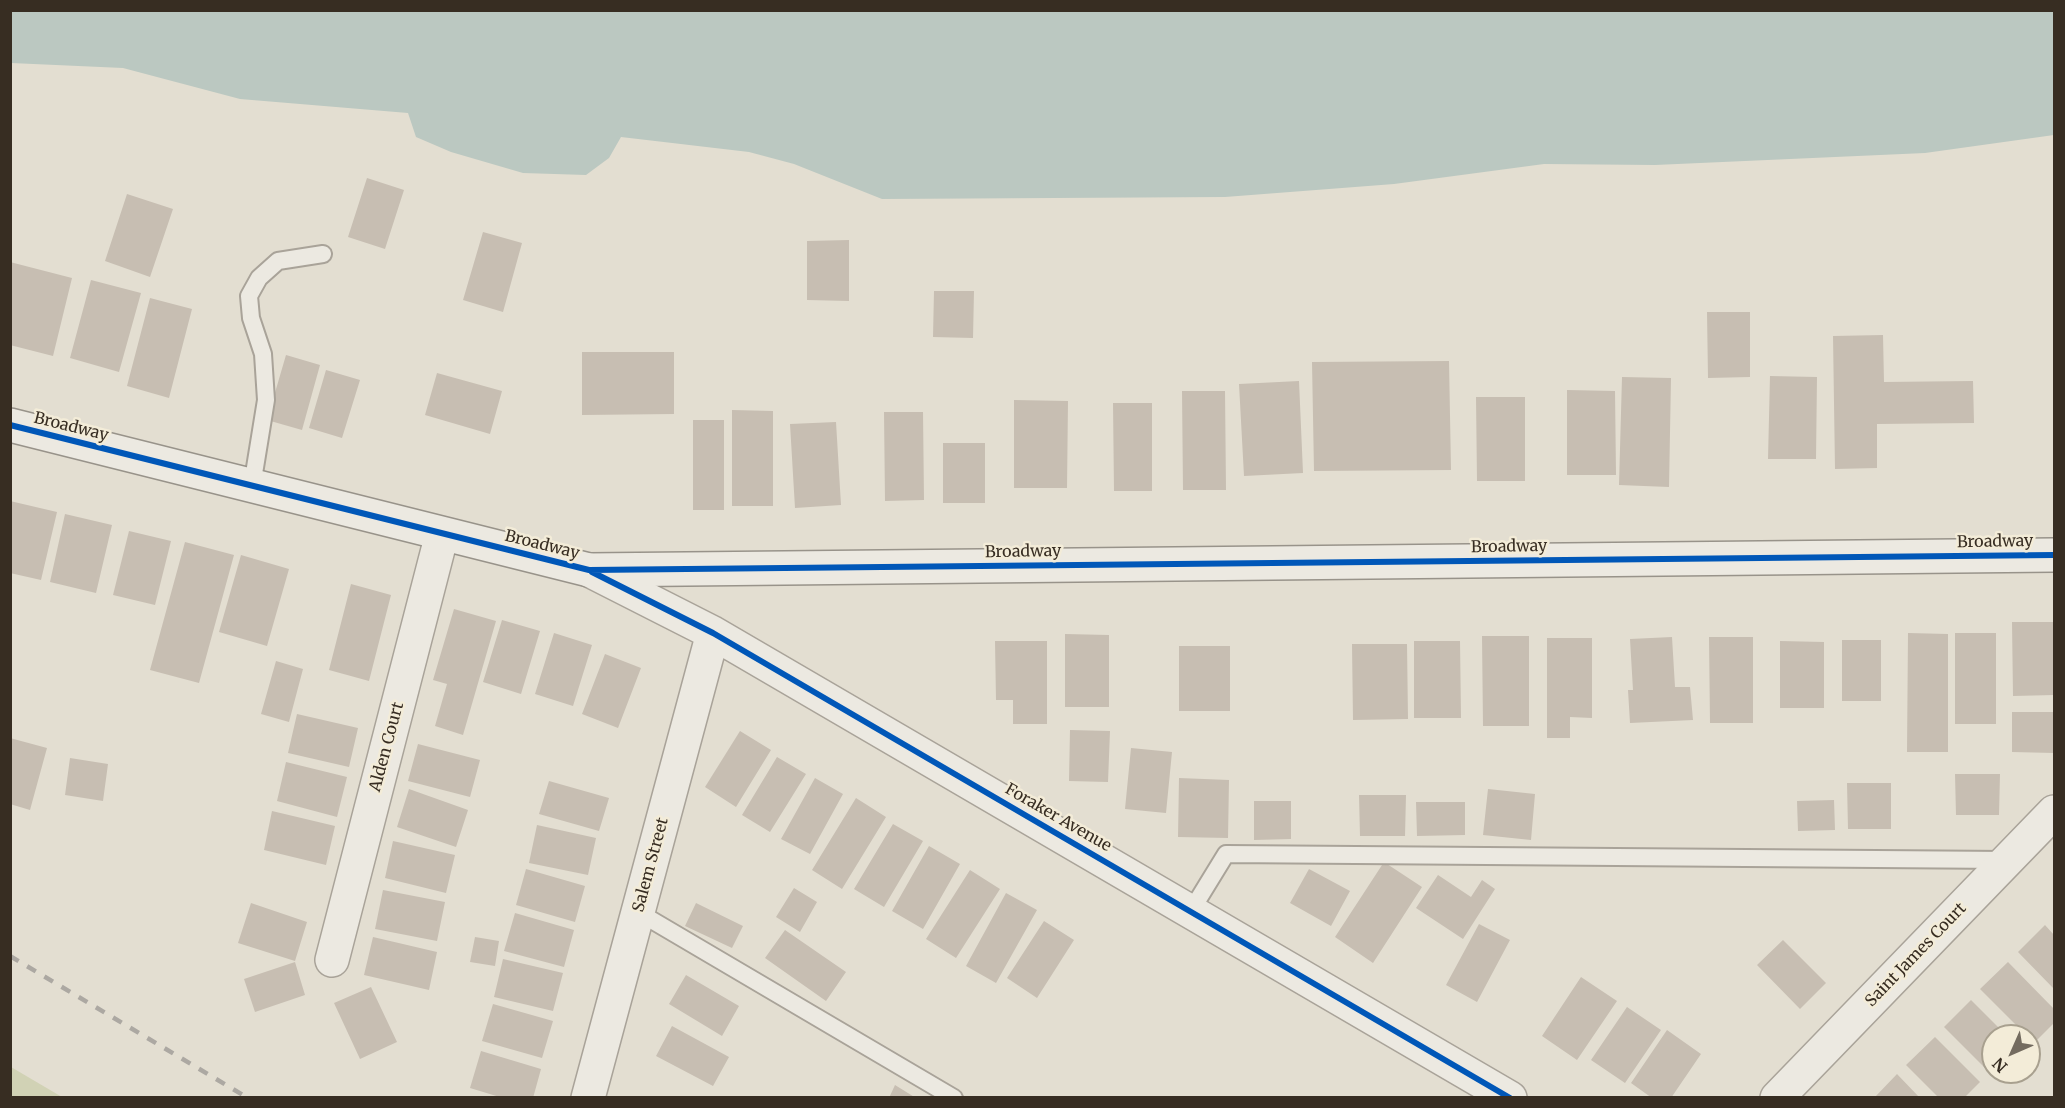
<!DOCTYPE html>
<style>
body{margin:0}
#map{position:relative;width:2065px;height:1108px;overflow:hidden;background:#e3ded1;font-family:Merriweather,serif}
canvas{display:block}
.frame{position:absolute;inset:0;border:12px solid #372d22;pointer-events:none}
.north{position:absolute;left:1981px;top:1024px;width:60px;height:60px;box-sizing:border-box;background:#f3ecd8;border:2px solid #a8a08f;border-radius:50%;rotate:225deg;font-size:16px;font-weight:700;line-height:24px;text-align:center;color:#372d22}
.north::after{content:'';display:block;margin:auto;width:21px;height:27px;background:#736b5f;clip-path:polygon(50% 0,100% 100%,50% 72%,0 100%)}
</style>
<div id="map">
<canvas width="2065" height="1108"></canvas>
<div class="frame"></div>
<div class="north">N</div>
</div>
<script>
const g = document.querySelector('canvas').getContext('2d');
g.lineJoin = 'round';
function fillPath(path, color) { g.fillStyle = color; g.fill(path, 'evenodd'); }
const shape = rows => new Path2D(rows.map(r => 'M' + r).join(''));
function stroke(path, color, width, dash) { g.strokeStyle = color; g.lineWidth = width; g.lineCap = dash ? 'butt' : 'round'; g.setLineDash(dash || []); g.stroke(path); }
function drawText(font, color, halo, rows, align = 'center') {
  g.font = font + ' Merriweather,serif'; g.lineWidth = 5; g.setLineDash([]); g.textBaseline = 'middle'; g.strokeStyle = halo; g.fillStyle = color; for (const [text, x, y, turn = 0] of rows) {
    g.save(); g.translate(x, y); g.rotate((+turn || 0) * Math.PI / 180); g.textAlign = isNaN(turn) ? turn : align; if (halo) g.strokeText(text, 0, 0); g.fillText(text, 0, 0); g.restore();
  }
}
fillPath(shape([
 [11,1067,62,1097,11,1097]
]), '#d1d2b5');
fillPath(shape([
 [11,10,2054,11,2054,135,1925,153,1655,165,1544,164,1394,184,1225,197,882,199,794,164,749,152,621,137,609,158,586,175,523,173,451,152,416,137,408,113,240,99,123,68,11,63]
]), '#bbc8c1');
fillPath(shape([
 [367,178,404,190,385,249,348,237],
 [127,194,173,209,150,277,105,261],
 [483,232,522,243,503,312,463,300],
 [849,240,849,301,807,300,807,241],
 [10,262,72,278,53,356,10,345],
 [91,280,141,293,119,372,70,358],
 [934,291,974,291,973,338,933,337],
 [150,298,192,309,169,398,127,386],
 [1707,312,1750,312,1750,377,1708,378],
 [1883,335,1884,382,1973,381,1974,423,1877,424,1877,468,1835,469,1833,336],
 [582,352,674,352,674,414,582,415],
 [286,355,320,365,302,430,267,420],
 [1449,361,1451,470,1314,471,1312,362],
 [326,370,360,380,342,438,309,428],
 [437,373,502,391,490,434,425,415],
 [1770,376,1817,377,1816,459,1768,459],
 [1622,377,1671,378,1669,487,1619,485],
 [1299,381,1303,473,1244,476,1239,384],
 [1567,390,1615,391,1616,475,1567,475],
 [1182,391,1225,391,1226,490,1183,490],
 [1476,397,1525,397,1525,481,1477,481],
 [1014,400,1068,401,1067,488,1014,488],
 [1113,403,1152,403,1152,491,1114,491],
 [732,410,773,411,773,506,732,506],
 [884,412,923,412,924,500,885,501],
 [693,420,724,420,724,510,693,510],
 [836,422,841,505,795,508,790,424],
 [943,443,985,443,985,503,943,503],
 [10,501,57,512,41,580,10,573],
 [65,514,112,525,96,593,50,582],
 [129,531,171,541,155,605,113,595],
 [185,542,234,555,199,683,150,670],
 [241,555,289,569,267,646,219,632],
 [351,584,391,595,369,681,329,670],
 [454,609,496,621,463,735,435,726,447,684,433,680],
 [502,620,540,631,521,694,483,682],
 [2012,622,2054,622,2054,695,2013,696],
 [554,633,592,645,573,706,535,694],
 [1908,633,1948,634,1948,752,1907,752],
 [1955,633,1996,633,1996,724,1955,724],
 [1065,634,1109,635,1109,707,1065,707],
 [1482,636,1529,636,1529,726,1483,726],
 [1672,637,1675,687,1690,687,1693,720,1630,723,1628,690,1633,690,1630,639],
 [1709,637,1753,637,1753,723,1710,723],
 [1547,638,1592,638,1592,718,1570,717,1570,738,1547,738],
 [1842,640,1881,640,1881,701,1842,701],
 [995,641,1047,641,1047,724,1013,724,1013,700,996,700],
 [1414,641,1460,641,1461,718,1414,718],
 [1780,641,1824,642,1824,708,1780,708],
 [1352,644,1407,644,1408,719,1353,720],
 [1179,646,1230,646,1230,711,1179,711],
 [605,654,641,668,618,728,582,714],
 [276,661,303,669,289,722,261,714],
 [2012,712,2054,712,2054,753,2012,752],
 [297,714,358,728,349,767,288,753],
 [1070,730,1110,731,1108,782,1069,781],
 [740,731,771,750,736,807,705,787],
 [10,738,47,748,30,810,10,804],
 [418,744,480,760,470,797,408,781],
 [1131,748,1172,752,1166,813,1125,809],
 [777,757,806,774,770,832,742,815],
 [70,758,108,764,103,801,65,795],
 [286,762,347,777,337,817,277,801],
 [1955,774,2000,774,1999,815,1956,815],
 [815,778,843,794,810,854,781,839],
 [1179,778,1229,780,1228,838,1178,837],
 [549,781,609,798,599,831,539,814],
 [1847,783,1891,783,1891,829,1848,829],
 [409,789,468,810,456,847,397,827],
 [1488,789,1535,794,1531,840,1483,835],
 [1359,795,1406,795,1405,836,1360,836],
 [856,798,886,817,842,889,812,870],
 [1834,800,1835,830,1798,831,1797,801],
 [1254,801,1291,801,1291,839,1254,840],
 [1416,802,1465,802,1465,835,1417,836],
 [272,811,335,826,326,865,264,850],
 [893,824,923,841,884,907,854,889],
 [537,825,596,838,588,875,529,863],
 [393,841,455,855,446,893,385,878],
 [929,846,960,864,923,929,892,911],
 [1384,862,1422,887,1373,963,1335,937],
 [526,869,585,886,575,922,516,905],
 [1309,869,1350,891,1331,926,1290,903],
 [970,870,1000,889,956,958,926,939],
 [1438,875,1471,897,1482,880,1495,889,1463,939,1416,908],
 [794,888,817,902,800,932,776,917],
 [383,890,445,902,437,941,375,929],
 [1006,893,1037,910,996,983,966,966],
 [251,903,307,922,295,961,238,943],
 [696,903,743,926,732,948,685,926],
 [515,913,574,930,564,967,504,951],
 [1044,921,1074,940,1037,998,1007,978],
 [1479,924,1510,940,1477,1002,1446,985],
 [2045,925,2054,935,2054,989,2018,952],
 [785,930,846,972,826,1001,765,958],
 [373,937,437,952,429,990,364,975],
 [475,937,499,941,495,966,470,962],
 [1783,940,1826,983,1800,1009,1757,965],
 [503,959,563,973,553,1011,494,997],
 [295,962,305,995,255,1012,244,979],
 [2008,962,2054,1009,2054,1023,2034,1043,1980,989],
 [686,975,739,1006,722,1036,669,1004],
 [1581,977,1617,1001,1577,1060,1542,1036],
 [371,987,397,1042,360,1059,334,1003],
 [1971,1000,2007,1036,1993,1036,1993,1070,1990,1073,1944,1027],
 [493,1004,553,1021,542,1058,482,1041],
 [1627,1007,1661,1030,1625,1083,1591,1060],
 [672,1026,729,1057,713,1086,656,1056],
 [1667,1030,1701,1054,1671,1098,1652,1098,1631,1083],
 [1935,1037,1980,1082,1964,1098,1939,1098,1906,1065],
 [481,1051,541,1069,533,1098,503,1098,470,1088],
 [1897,1074,1920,1098,1874,1098],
 [895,1085,916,1098,889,1098]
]), '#c7beb2');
const lane = shape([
 [252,486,266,400,263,354,251,318,249,296,259,278,278,261,323,254],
 [1191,911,1226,854,2006,860],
 [638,912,954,1098]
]);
const street = shape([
 [589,570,713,633,1510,1098],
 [332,960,442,534],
 [588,1098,713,633],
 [1777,1098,2054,812]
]);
const secondary = shape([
 [10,425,589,570,2054,555]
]);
stroke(lane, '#a9a399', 20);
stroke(street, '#a9a399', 36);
stroke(secondary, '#98938a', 36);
stroke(lane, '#ece9e1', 16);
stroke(street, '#ece9e1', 33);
stroke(secondary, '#ece9e1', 33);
stroke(shape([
 [10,956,248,1098]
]), '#aca8a2', 4.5, [10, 10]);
stroke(shape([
 [10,425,589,570,2054,555],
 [592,572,713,633,1510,1098]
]), '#0057b8', 6);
drawText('16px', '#372d22', '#f3ecd8', [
 ["Broadway",71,427,14],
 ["Broadway",1995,542,-1],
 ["Broadway",542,545,14],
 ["Broadway",1509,547,-1],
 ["Broadway",1023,552,-1],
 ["Alden Court",387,747,-75],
 ["Foraker Avenue",1058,818,30],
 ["Salem Street",651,865,-75],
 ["Saint James Court",1916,955,-46]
]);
</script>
